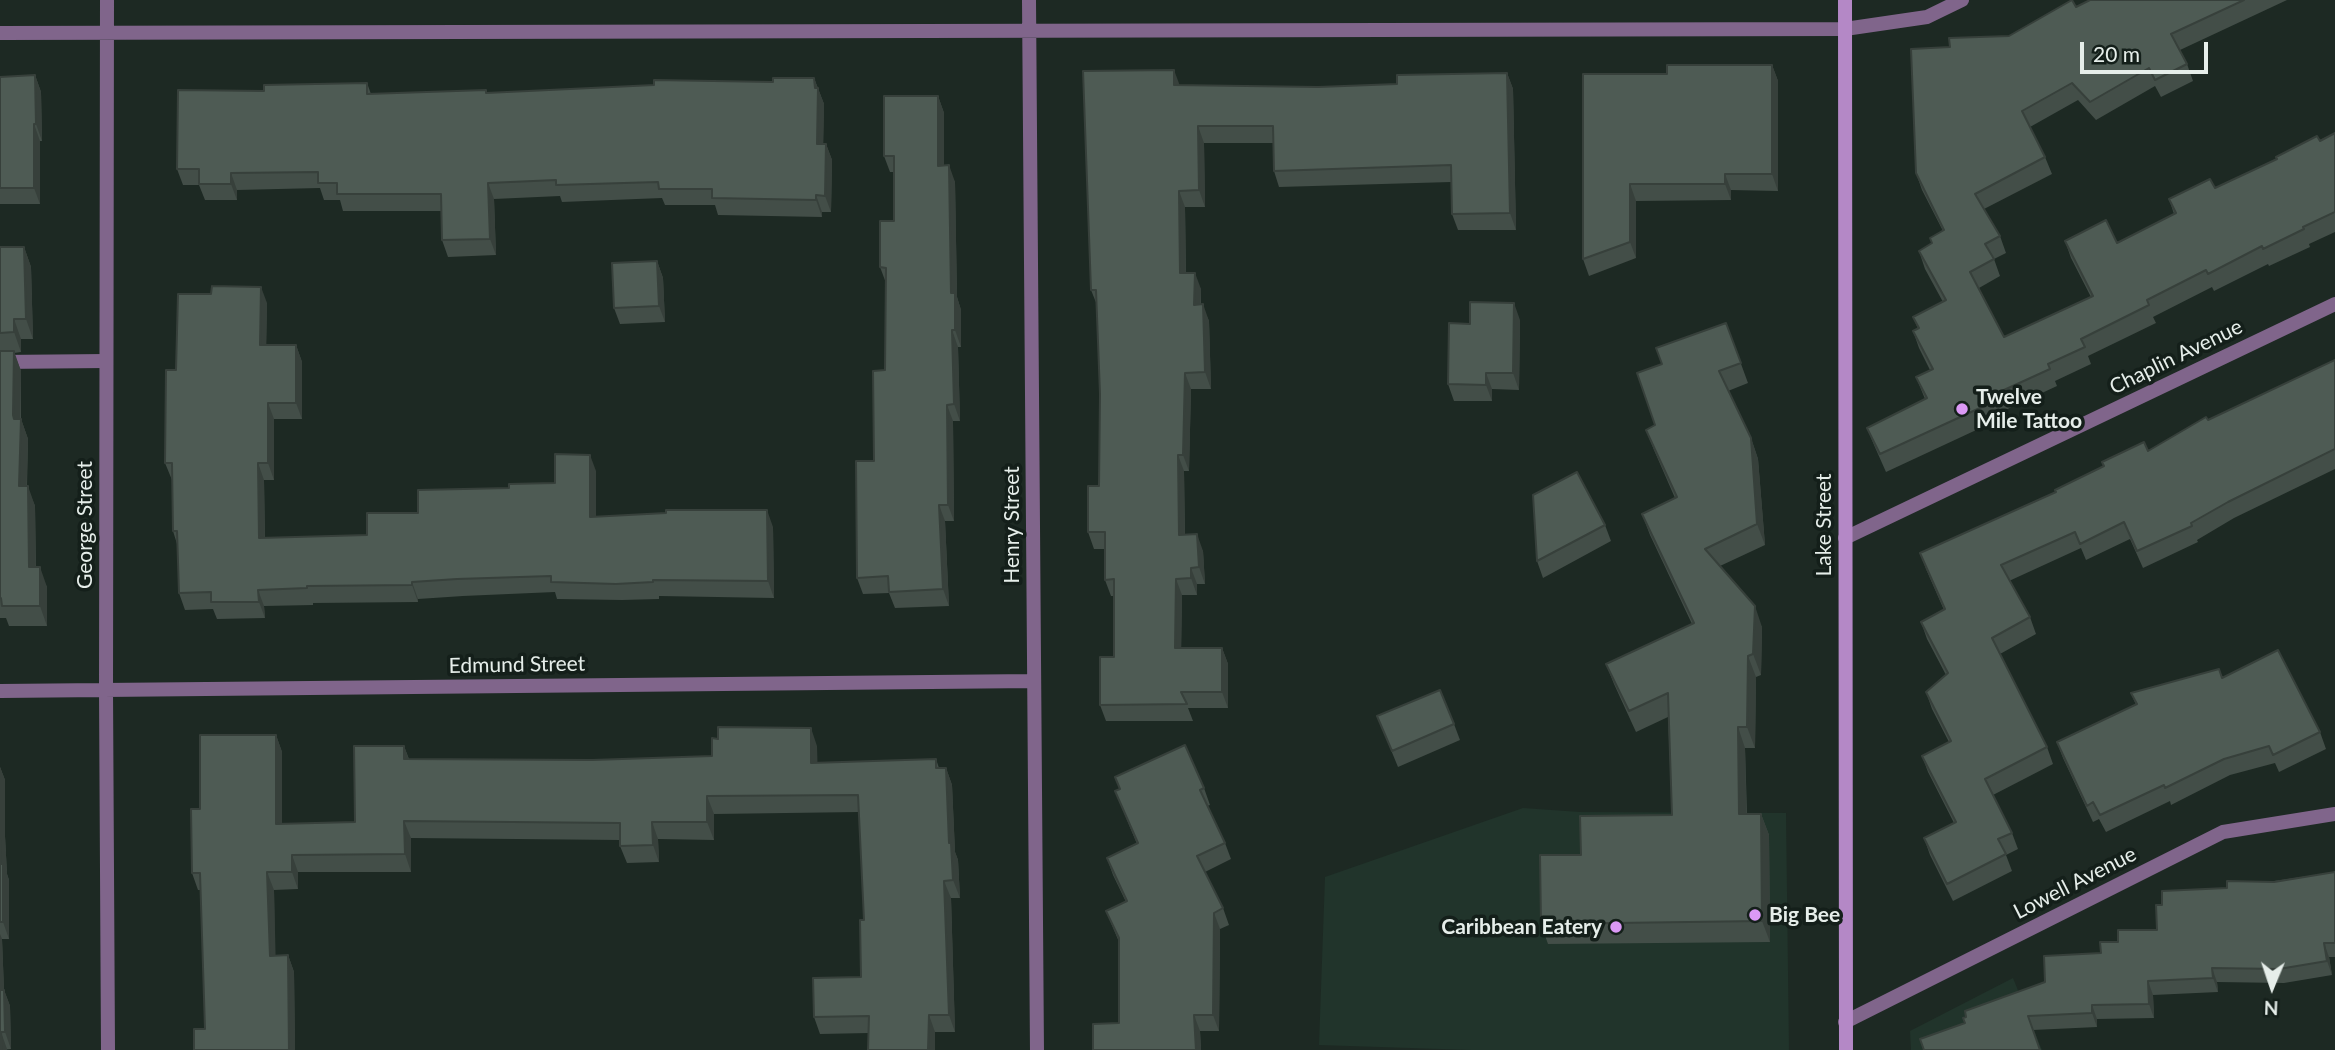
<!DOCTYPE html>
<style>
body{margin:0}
#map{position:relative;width:2335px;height:1050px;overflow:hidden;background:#1d2923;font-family:Lato,sans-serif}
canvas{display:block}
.north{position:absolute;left:2237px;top:952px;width:70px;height:70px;-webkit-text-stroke:5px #141f1a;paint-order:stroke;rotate:182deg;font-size:19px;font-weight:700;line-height:28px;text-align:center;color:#e6eeea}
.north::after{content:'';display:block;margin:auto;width:24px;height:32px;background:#e6eeea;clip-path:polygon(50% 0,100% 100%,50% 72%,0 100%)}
.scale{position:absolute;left:2080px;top:42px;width:128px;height:32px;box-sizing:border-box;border:4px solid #e6eeea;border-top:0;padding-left:9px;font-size:21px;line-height:24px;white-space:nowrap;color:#e6eeea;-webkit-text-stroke:5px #141f1a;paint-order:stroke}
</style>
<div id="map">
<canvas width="2335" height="1050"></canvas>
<div class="north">N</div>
<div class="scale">20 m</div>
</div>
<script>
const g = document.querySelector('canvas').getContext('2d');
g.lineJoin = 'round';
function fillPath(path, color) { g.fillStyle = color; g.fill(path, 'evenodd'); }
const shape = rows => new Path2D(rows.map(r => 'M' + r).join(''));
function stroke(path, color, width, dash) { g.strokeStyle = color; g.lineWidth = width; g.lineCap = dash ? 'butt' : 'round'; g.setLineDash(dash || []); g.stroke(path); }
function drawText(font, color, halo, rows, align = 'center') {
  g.font = font + ' Lato,sans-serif'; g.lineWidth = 7; g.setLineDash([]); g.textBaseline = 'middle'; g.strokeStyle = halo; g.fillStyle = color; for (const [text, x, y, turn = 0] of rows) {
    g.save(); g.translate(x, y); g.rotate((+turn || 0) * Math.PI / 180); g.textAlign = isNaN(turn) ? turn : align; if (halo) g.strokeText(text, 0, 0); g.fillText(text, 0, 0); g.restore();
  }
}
fillPath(shape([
 [1523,808,1580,812,1786,813,1789,1050,1471,1050,1319,1045,1325,877],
 [2013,978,2042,1050,1911,1050,1910,1031]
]), '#21342b');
stroke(shape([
 [0,362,106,361]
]), '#80658b', 14);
stroke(shape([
 [107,0,106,690,108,1050],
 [1029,0,1037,1050],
 [0,33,1845,29,1927,17,1962,0],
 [1845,538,2335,304],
 [0,691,1034,681],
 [1845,1022,2223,832,2335,814]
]), '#80658b', 14);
stroke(shape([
 [1845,0,1846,1050]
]), '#b488c6', 14);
fillPath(shape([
 [2090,0,2287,0,2180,50,2187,64,2193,81,2161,97,2155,86,2096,120,2078,100,2030,127,2045,157,2052,174,1984,209,2000,236,2006,253,1994,259,2000,276,1979,288,2004,337,2091,297,2071,258,2065,241,2117,243,2174,214,2169,199,2215,188,2335,133,2335,232,2309,244,2310,247,2269,266,2268,264,2214,291,2212,287,2153,317,2156,323,2088,356,2091,364,2055,381,2057,386,1999,413,2002,418,1886,472,1874,445,1867,428,1925,399,1916,377,1930,370,1919,348,1913,331,1918,329,1913,317,1943,302,1925,269,1919,251,1932,244,1930,238,1943,231,1922,190,1916,173,1950,47,2009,36,2076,7],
 [1772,65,1778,81,1778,191,1731,190,1731,200,1636,201,1636,258,1589,276,1583,259,1667,74],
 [1507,73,1513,89,1516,230,1458,230,1452,214,1451,182,1279,187,1274,171,1273,143,1204,143,1205,207,1185,207,1186,273,1201,289,1201,304,1209,321,1211,389,1191,389,1189,471,1184,471,1185,535,1203,551,1205,584,1197,584,1197,595,1182,595,1181,648,1222,648,1228,664,1228,708,1188,708,1193,721,1106,721,1100,705,1114,657,1114,596,1111,596,1105,580,1105,549,1094,549,1088,532,1099,486,1100,394,1097,305,1091,290,1180,85,1318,87,1397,84],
 [35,75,41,92,42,141,40,141,40,204,0,204,0,77],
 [814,78,824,104,823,144,826,144,832,160,831,212,822,212,822,217,718,215,715,205,665,205,662,198,562,202,560,196,494,199,496,255,448,257,442,240,441,211,343,211,340,200,324,200,320,188,237,190,237,200,205,200,199,185,183,185,177,169,264,91,367,83,371,94,487,93,773,82],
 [938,96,944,113,944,165,955,182,957,297,961,310,961,347,958,347,960,421,953,421,954,521,945,521,949,606,895,608,889,593,863,594,857,578,874,461,885,370,886,283,880,267,894,221,894,172,890,172,884,156],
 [0,247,24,247,31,267,33,339,21,339,21,352,14,353,21,371,21,419,28,439,27,486,35,506,36,567,47,587,47,626,9,626,6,618,0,618],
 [657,261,663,278,665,322,620,324,614,308],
 [267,303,266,345,296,345,302,362,302,419,274,419,274,480,264,480,265,538,367,535,418,513,509,488,555,483,596,471,596,516,773,527,774,598,659,596,659,599,622,600,557,599,555,592,463,596,418,599,418,602,313,603,313,605,264,606,265,618,217,619,213,609,185,610,179,593,177,544,173,531,172,480,165,463,176,370],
 [1520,320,1519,390,1492,389,1492,401,1454,401,1448,384,1470,324],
 [1726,323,1748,383,1728,391,1751,438,1758,459,1765,545,1720,566,1762,627,1761,675,1756,677,1755,748,1745,748,1747,814,1761,814,1769,835,1770,942,1548,944,1541,924,1581,855,1672,815,1668,717,1636,732,1614,684,1606,664,1692,624,1650,535,1642,514,1675,498,1654,450,1646,430,1655,425],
 [2335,360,2335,469,2234,518,2197,540,2198,542,2143,568,2130,539,2086,560,2081,548,2009,581,2030,617,2036,634,2000,654,2047,747,2053,764,1993,795,2012,833,2018,849,2006,855,2012,871,1953,901,1930,855,1924,838,1954,823,1928,772,1922,756,1949,742,1932,709,1926,692,1946,675,1927,639,1921,622,1944,610,1926,569,1920,553,2148,451,2208,420],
 [1605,525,1611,541,1543,578,1537,561],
 [2223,678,2320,732,2326,749,2279,772,2275,763,2230,775,2171,805,2170,801,2106,832,2099,819,2093,822,2063,758,2057,742,2136,705,2131,693],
 [1377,716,1454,724,1460,740,1398,767],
 [276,735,282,752,282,824,355,822,404,746,409,759,592,760,712,756,817,746,817,763,936,759,939,768,946,768,952,785,955,852,958,860,960,898,951,898,955,1032,935,1032,935,1050,868,1050,869,1033,820,1034,814,1017,861,977,864,920,859,812,714,814,714,840,658,839,659,862,627,863,620,846,620,840,411,838,411,872,298,872,298,889,274,890,275,956,288,955,294,972,295,1050,194,1050,205,1029,201,890,198,890,192,873,200,809],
 [0,767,5,780,5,836,7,874,9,880,9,939,2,939,4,990,10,1006,11,1049,0,1050],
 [1115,777,1204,788,1210,805,1207,806,1225,843,1231,859,1205,872,1223,908,1229,925,1220,929,1219,1031,1200,1031,1201,1050,1093,1050,1119,1023,1119,942,1106,911,1126,902,1113,875,1107,858,1137,844,1115,791,1120,789],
 [2335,872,2335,957,2329,957,2332,975,2284,983,2217,982,2218,992,2153,995,2154,1018,2097,1019,2097,1027,2033,1030,1965,1023,2101,953,2118,942,2157,930,2162,905,2227,888]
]), '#434e48');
fillPath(shape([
 [1772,65,1778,81,1778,191,1772,174],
 [1174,70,1180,86,1174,85],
 [1507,73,1513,89,1516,230,1510,213],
 [35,75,41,92,42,141,36,124],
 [814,78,824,104,823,161,817,144],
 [938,96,944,113,944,182,938,166],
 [34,124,40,141,40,204,34,188],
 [1198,126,1204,143,1205,207,1199,190],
 [826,144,832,160,831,212,825,196],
 [949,165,955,182,957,297,961,310,961,347,955,330,951,293],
 [231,173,237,190,237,200,231,184],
 [1725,174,1731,190,1731,200,1725,184],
 [488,183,494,199,496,255,490,239],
 [1630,184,1636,201,1636,258,1630,242],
 [1179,191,1185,207,1186,289,1180,273],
 [816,195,822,212,822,217,816,200],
 [24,247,31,267,33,339,26,319],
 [657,261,663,278,665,322,659,306],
 [1195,273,1201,289,1200,321,1194,305],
 [261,287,267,303,266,362,260,345],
 [1514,303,1520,320,1519,390,1513,373],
 [1203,304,1209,321,1211,389,1205,372],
 [14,319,21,339,21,352,14,332],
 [952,330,958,347,960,421,954,404],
 [296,345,302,362,302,419,296,403],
 [14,351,21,371,20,435,21,419,28,439,26,506,19,486,13,415],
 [1185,373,1191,389,1189,471,1183,455],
 [1486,373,1492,389,1492,401,1486,385],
 [268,403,274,419,274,480,268,463],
 [947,405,953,421,954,521,948,505],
 [1751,438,1758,459,1765,545,1757,524],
 [590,455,596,471,596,533,590,517],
 [1178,455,1184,471,1185,551,1179,535],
 [258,463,264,480,265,554,259,538],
 [28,486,35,506,36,587,29,567],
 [939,505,945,521,949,606,943,589],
 [767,510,773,527,774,598,768,581],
 [1197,534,1203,551,1205,584,1199,567],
 [40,567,47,587,47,626,40,606],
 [1191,568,1197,584,1197,595,1191,578],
 [1176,579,1182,595,1181,665,1175,648],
 [412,582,418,599,418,602,412,585],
 [258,590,264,606,265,618,259,602],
 [1755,606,1762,627,1761,675,1753,654],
 [1222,648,1228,664,1228,708,1222,692],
 [1748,656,1756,677,1755,748,1747,727],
 [1738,727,1745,748,1747,835,1739,814],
 [811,728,817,746,818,780,811,763],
 [276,735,282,752,282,841,276,824],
 [404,746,410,763,404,759],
 [0,767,5,780,5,836,7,874,9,880,9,939,3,922,0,839],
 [946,768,952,785,955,852,958,860,960,898,953,880,949,843],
 [707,796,714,814,714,840,707,822],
 [1761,814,1769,835,1770,942,1762,921],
 [404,821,411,838,411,872,405,854],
 [652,822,658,839,659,862,653,845],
 [292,855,298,872,298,889,292,872],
 [267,872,274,890,276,973,270,956],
 [944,881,951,898,955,1032,949,1015],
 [1214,913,1220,929,1219,1031,1213,1015],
 [0,934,2,939,4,990,10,1006,11,1049,5,1032,0,992],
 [2324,943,2329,957,2332,975,2327,961],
 [288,955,294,972,295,1050,289,1050],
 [2212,968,2217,982,2218,992,2213,978],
 [2148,981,2153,995,2154,1018,2149,1004],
 [2092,1005,2097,1019,2097,1027,2092,1013],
 [929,1015,935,1032,935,1050,928,1050],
 [1194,1015,1200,1031,1201,1050,1196,1050],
 [1,1032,7,1049,7,1050,2,1050]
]), '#37403b');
const building = shape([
 [2072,0,2076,7,2090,0,2244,0,2171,34,2187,64,2155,80,2149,68,2090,102,2072,83,2022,111,2045,157,1975,194,2000,236,1985,244,1994,259,1970,272,2004,337,2093,296,2065,241,2106,220,2117,243,2176,213,2169,199,2210,179,2215,188,2277,159,2276,157,2317,136,2320,141,2335,133,2335,212,2303,227,2304,229,2263,249,2262,246,2208,274,2206,270,2147,300,2149,305,2081,339,2085,347,2048,364,2050,369,1993,395,1995,401,1880,454,1867,428,1927,398,1916,377,1933,369,1913,331,1919,328,1913,317,1946,300,1919,251,1932,243,1930,238,1944,230,1916,173,1911,49,1950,47,1949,38,2009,36,2072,0],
 [1667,65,1772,65,1772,174,1725,174,1725,184,1630,184,1630,242,1583,259,1583,74,1667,74,1667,65],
 [1174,70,1174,85,1318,87,1397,84,1397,75,1507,73,1510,213,1452,214,1451,165,1274,171,1273,126,1198,126,1199,190,1179,191,1180,273,1195,273,1194,305,1203,304,1205,372,1185,373,1183,455,1178,455,1179,535,1197,534,1199,567,1191,568,1191,578,1176,579,1175,648,1222,648,1222,692,1181,692,1187,704,1100,705,1100,657,1114,657,1114,579,1105,580,1105,532,1088,532,1088,486,1099,486,1100,394,1096,290,1091,290,1083,71,1174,70],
 [35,75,36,124,34,124,34,188,0,188,0,77,35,75],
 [773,78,814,78,815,88,818,88,817,144,826,144,825,196,816,195,816,200,712,198,712,189,659,189,658,182,556,185,556,180,488,183,490,239,442,240,441,194,337,194,337,183,318,183,318,172,231,173,231,184,199,184,199,169,177,169,178,90,264,91,264,85,367,83,367,94,486,90,486,93,654,85,654,80,773,82,773,78],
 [884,96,938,96,938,166,949,165,951,293,955,293,955,330,952,330,954,404,947,405,948,505,939,505,943,589,889,592,888,576,857,578,856,461,874,461,873,371,885,370,886,268,880,267,880,221,894,221,894,156,884,156,884,96],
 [0,247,24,247,26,319,14,319,14,332,0,333,0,247],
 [657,261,659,306,614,308,612,263,657,261],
 [212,286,261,287,260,345,296,345,296,403,268,403,268,463,258,463,259,538,367,535,367,513,418,513,418,490,509,488,509,484,555,483,555,454,590,455,590,517,666,513,666,510,767,510,768,581,653,580,653,582,616,584,551,582,551,576,457,579,412,582,412,585,307,586,307,588,258,590,259,602,211,602,211,592,179,593,177,531,173,531,172,463,165,463,166,370,176,370,178,294,211,294,212,286],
 [1470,302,1514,303,1513,373,1486,373,1486,385,1448,384,1449,323,1470,324,1470,302],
 [1726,323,1741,363,1719,371,1751,438,1757,524,1705,549,1755,606,1753,654,1748,656,1747,727,1738,727,1739,814,1761,814,1762,921,1541,924,1540,855,1581,855,1580,816,1672,815,1668,693,1629,711,1606,664,1694,623,1642,514,1677,497,1646,430,1655,425,1637,373,1662,364,1656,348,1726,323],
 [0,351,14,351,13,415,14,419,21,419,19,486,28,486,29,567,40,567,40,606,2,606,1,598,0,598,0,351],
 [2335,360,2335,449,2228,502,2191,523,2192,526,2137,551,2124,522,2080,544,2075,532,2001,565,2030,617,1992,638,2047,747,1985,779,2012,833,1998,839,2006,854,1947,884,1924,838,1956,822,1922,756,1951,741,1926,692,1948,673,1921,622,1945,609,1920,553,2056,492,2055,490,2104,466,2102,462,2144,442,2148,451,2206,417,2208,420,2335,360],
 [1577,472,1605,525,1537,561,1533,495,1577,472],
 [2278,650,2320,732,2273,755,2269,746,2224,759,2165,788,2164,785,2100,815,2093,802,2087,806,2057,742,2137,704,2131,693,2219,669,2222,678,2278,650],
 [1440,690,1454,724,1392,751,1377,716,1440,690],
 [718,727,811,728,811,763,936,759,936,768,946,768,949,843,951,843,953,880,944,881,949,1015,929,1015,928,1050,868,1050,869,1016,814,1017,813,978,861,977,860,920,864,920,858,795,707,796,707,822,652,822,653,845,620,846,620,823,404,821,405,854,292,855,292,872,267,872,270,956,288,955,289,1050,194,1050,194,1029,205,1029,200,873,192,873,191,809,200,809,200,735,276,735,276,824,355,822,354,746,404,746,404,759,592,760,712,756,712,738,718,739,718,727],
 [1185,745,1204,788,1200,790,1225,843,1197,856,1223,908,1214,913,1213,1015,1194,1015,1196,1050,1093,1050,1093,1024,1119,1023,1119,938,1106,911,1127,901,1107,858,1138,843,1115,791,1120,789,1115,777,1185,745],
 [0,839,1,864,3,864,3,922,0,922,0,839],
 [2335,872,2335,943,2324,943,2327,961,2279,969,2212,968,2213,978,2148,981,2149,1004,2092,1005,2092,1013,2028,1016,2040,1050,1924,1050,1920,1039,1965,1023,1963,1018,1966,1017,1965,1011,2045,982,2044,956,2101,953,2100,942,2118,942,2118,930,2157,930,2156,905,2162,905,2162,891,2227,888,2227,881,2274,882,2335,872],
 [0,990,4,990,5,1032,1,1032,2,1050,0,1050,0,990]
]);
fillPath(building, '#4e5b54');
stroke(building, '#37403b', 2);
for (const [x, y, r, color] of [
 [1962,409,7,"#db99f5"],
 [1755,915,7,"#db99f5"],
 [1616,927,7,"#db99f5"]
]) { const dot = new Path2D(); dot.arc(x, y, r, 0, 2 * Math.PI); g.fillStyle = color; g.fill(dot); stroke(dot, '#141f1a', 2.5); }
drawText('21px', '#e6eeea', '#141f1a', [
 ["Chaplin Avenue",2176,357,-26],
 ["George Street",85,525,-90],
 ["Henry Street",1012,525,-90],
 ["Lake Street",1824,525,-90],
 ["Edmund Street",517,665,-1],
 ["Lowell Avenue",2075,883,-27]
]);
drawText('bold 21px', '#e6eeea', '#141f1a', [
 ["Twelve",1976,397],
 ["Mile Tattoo",1976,421],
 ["Big Bee",1769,915],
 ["Caribbean Eatery",1602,927,"right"]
], 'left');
</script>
